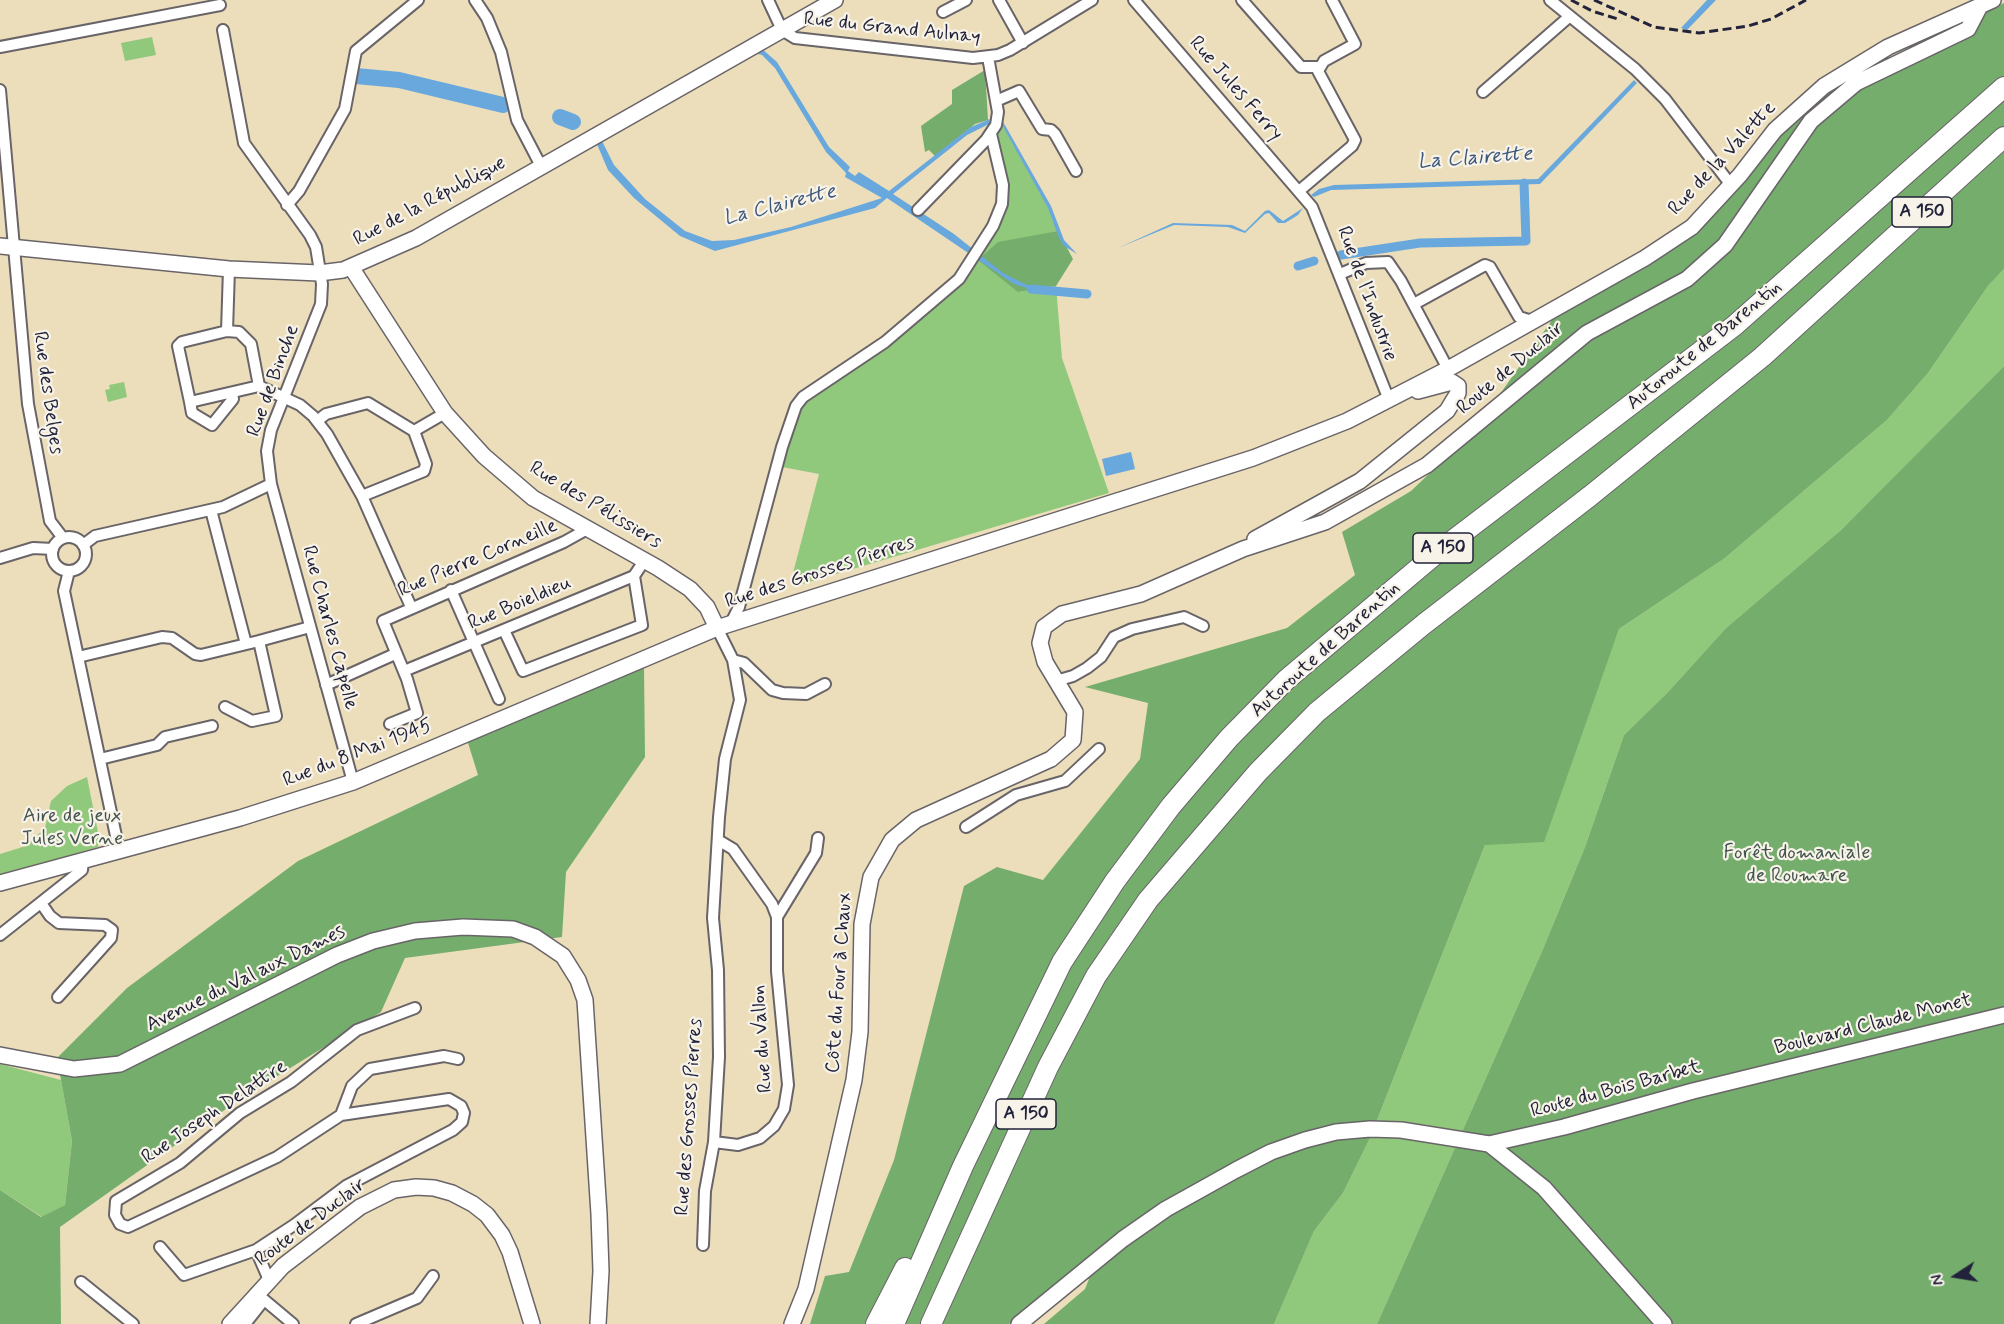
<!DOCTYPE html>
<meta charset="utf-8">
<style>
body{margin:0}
#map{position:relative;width:2004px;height:1324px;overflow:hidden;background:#ecdebb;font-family:Mynerve,sans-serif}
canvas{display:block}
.north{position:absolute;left:1926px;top:1246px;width:60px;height:60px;-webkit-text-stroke:4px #f7f3e8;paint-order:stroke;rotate:258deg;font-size:16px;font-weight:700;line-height:24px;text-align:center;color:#22223b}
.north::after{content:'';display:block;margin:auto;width:21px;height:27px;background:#22223b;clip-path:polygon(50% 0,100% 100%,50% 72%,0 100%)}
</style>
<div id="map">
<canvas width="2004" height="1324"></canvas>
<div class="north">N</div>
</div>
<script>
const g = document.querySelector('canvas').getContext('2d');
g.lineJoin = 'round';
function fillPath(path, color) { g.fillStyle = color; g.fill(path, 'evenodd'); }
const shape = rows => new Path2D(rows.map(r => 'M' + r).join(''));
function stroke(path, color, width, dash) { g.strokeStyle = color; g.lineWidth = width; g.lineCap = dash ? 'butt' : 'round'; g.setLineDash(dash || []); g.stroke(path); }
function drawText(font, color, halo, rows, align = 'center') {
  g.font = font + ' Mynerve,sans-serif'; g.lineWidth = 4.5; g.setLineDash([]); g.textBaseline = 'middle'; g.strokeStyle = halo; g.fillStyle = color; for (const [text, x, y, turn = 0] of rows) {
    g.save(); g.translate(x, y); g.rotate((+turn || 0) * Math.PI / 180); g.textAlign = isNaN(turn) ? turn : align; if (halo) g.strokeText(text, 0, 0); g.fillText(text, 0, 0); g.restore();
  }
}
fillPath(shape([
 [152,37,156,55,125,61,121,43],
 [1001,122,1040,189,1058,231,1046,234,1018,292,1056,286,1062,358,1109,493,799,585,793,573,819,474,777,466,796,406,885,342,959,279,1002,204,991,134],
 [2004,269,2004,366,1841,530,1726,628,1668,692,1624,735,1585,847,1543,949,1377,1324,1274,1324,1314,1231,1343,1193,1370,1138,1485,845,1585,722,1619,629,1725,558,1887,420,1928,373,1988,286],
 [124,382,127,397,108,402,105,390,110,389,109,385],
 [87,777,99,837,98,847,0,876,0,854,26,846,45,828,51,801,67,786],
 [0,1064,61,1080,72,1141,65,1205,42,1217,0,1190]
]), '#91c97c');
fillPath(shape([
 [2004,3,2004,269,1988,286,1928,373,1887,420,1725,558,1619,629,1544,842,1485,845,1370,1138,1343,1193,1314,1231,1274,1324,1044,1324,1085,1289,1089,1279,1072,1270,1009,1324,810,1324,825,1276,849,1272,894,1160,964,886,997,867,1043,880,1140,759,1148,703,1085,687,1287,628,1355,575,1342,532,1411,491,1474,431,1557,313,1677,245,1803,105,1959,23],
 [985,70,988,120,975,124,935,156,929,150,925,152,921,126,952,104,952,90],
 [1058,231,1073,259,1056,286,1018,292,978,260,998,242],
 [2004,366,2004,1324,1377,1324,1543,949,1585,847,1624,735,1668,692,1726,628,1841,530],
 [644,667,645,757,566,872,562,937,405,958,381,1012,240,1099,60,1227,61,1324,0,1324,0,1190,41,1217,65,1205,72,1141,57,1058,127,988,298,861,478,775,464,730]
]), '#74ad6c');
fillPath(shape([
 [1707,0,1716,0,1687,30,1681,28],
 [761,48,777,62,829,147,850,167,848,171,855,176,859,172,889,191,971,127,990,119,989,124,967,135,893,194,954,234,1003,273,1029,286,1044,289,1043,293,1014,284,887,198,875,208,715,251,680,236,634,198,608,170,596,142,601,139,614,165,645,199,685,231,712,241,734,240,791,227,882,198,845,177,846,173,826,152,775,68,762,55,754,53],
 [1634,80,1637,83,1540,184,1331,190,1314,197,1311,195,1319,189,1334,185,1538,179],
 [1002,120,1051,206,1064,240,1077,254,1064,246,1059,238,1048,208,1001,123],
 [1303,208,1298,215,1285,223,1278,223,1269,213,1265,214,1245,233,1228,227,1174,225,1118,248,1173,223,1232,225,1245,231,1265,211,1269,210,1283,221],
 [1131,452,1135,469,1106,476,1102,459]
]), '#69a8dc');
stroke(shape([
 [1341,255,1420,243,1526,241,1524,183],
 [1298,266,1314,261],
 [1031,289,1087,294]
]), '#69a8dc', 9);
stroke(shape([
 [356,76,399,80,503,105],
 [560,117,573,122]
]), '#69a8dc', 16);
const street = shape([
 [475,0,487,18,501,52,517,120,541,166],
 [768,0,782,30,795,38,973,58,998,55,1010,50,1092,0],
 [999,0,1023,43],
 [1134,0,1312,207,1389,400],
 [1242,0,1301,67,1319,67],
 [1550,0,1635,69,1665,99,1731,185],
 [943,12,966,0],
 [223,30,244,143,310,235,316,247,322,284,321,304,271,430,267,451,271,484,353,782],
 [0,47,220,5],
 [0,90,28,404,50,521,63,538],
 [1483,92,1570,16],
 [996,101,1019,91,1042,129,1051,130,1055,134,1076,171],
 [1299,191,1352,146,1355,140,1318,71,1324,61,1355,44,1332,0],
 [287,205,299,191,345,109,356,51,418,0],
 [918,210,986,140,996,125,998,112,988,57],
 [1340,274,1366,263,1388,262,1401,281,1448,369],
 [1414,304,1485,265,1490,267,1519,317,1532,321],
 [227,331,229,269],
 [259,386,251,344,239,332,227,331,182,342,178,346,190,402,259,386,300,405,313,416,327,434,362,496,411,607],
 [190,402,192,413,212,425,233,399,232,393],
 [317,421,326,414,368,403,414,431,445,413],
 [362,496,424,471,426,464,414,431],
 [211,510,246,644],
 '52 554a17 17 0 1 1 34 0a17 17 0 1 1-34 0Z',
 [83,545,95,536,223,507,271,484],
 [0,558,33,548,53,549],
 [69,571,64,591,119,850],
 [451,590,499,699],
 [731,623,739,607,782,447,796,406,803,397,885,342,959,279,993,226,1002,204,1003,185,991,134],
 [504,630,523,671,642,625,634,576],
 [78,657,162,637,172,638,195,654,201,655,259,641],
 [733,660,744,663,772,690,783,693,806,694,825,684],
 [404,671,634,576,644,561],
 [1056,681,1073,676,1087,668,1101,657,1114,637,1132,629,1184,617,1203,626],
 [326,685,395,654],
 [225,707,252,721,276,716,259,641,310,627],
 [390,724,417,713,407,679,383,621,564,542,582,532,584,527],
 [100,759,157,745,165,737,212,726],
 [966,827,1016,795,1065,781,1099,749],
 [41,903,50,916,59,923,105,925,112,930,111,938,58,997],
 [777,917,816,853,818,838],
 [0,935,82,870,83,860],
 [341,1115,352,1086,370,1069,444,1056,458,1059],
 [714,1142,738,1145,760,1138,774,1126,784,1109,788,1085,777,971,777,917,772,904,733,849,718,840],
 [703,1245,705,1191,714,1142,719,1057,718,970,713,918,719,817,725,759,740,700,733,660,717,628],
 [160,1247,184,1275,256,1250,269,1280],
 [256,1250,294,1225,346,1186,453,1130,462,1122,464,1113,461,1106,449,1099,341,1115,277,1157,128,1227,120,1224,115,1215,116,1201,180,1163,240,1113,291,1082,357,1030,415,1008],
 [81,1282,133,1324],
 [256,1293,293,1324],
 [245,1324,264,1300],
 [356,1324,417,1298,433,1276]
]);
const secondary = shape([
 [0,246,229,269,319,273,343,270,416,238,835,0],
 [351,267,445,413,484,456,533,498,658,568,690,589,707,607,717,628],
 [1255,539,1360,481,1447,411,1458,393,1458,386,1452,382,1418,391],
 [0,883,240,818,353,782,717,628,1253,458,1347,421,1448,369,1645,258,1692,227,1740,175,1775,130,1824,86,1888,47,1993,0],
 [0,1055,74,1069,120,1064,337,955,373,941,415,931,463,927,513,929,535,937,563,956,578,980,585,1000,599,1214,601,1271,598,1324],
 [1489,1144,1564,1127,1693,1091,2004,1015],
 [230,1324,283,1266,360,1207,394,1190,416,1187,434,1188,452,1193,473,1204,487,1215,502,1235,510,1252,532,1324],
 [792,1324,806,1289,854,1080,860,1032,862,924,871,877,892,840,916,820,1051,759,1073,740,1075,712,1045,662,1040,643,1044,627,1062,614,1141,594,1243,549,1325,522,1427,465,1587,333,1687,279,1725,245,1811,121,1856,83,1968,29,1980,6],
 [1019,1324,1123,1239,1166,1209,1236,1170,1271,1152,1305,1140,1336,1132,1370,1129,1401,1130,1489,1144,1544,1188,1664,1324]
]);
const highway = shape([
 [876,1324,905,1268],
 [894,1324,963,1166,1062,962,1115,881,1171,806,1229,738,1286,680,1439,551,1734,326,2004,87],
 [931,1324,1048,1067,1096,976,1148,900,1258,772,1317,712,1424,624,1590,496,1762,357,2004,137]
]);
stroke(street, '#696468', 14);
stroke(secondary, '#696468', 18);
stroke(highway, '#696468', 22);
stroke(street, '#fff', 10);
stroke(secondary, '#fff', 15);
stroke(highway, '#fff', 20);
stroke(shape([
 [1571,0,1592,11,1621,20],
 [1594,0,1654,27,1699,33,1748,26,1771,19,1806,0]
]), '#22223b', 3, [9, 4.5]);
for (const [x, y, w] of [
 [1922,212,60],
 [1443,548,60],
 [1026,1114,60]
]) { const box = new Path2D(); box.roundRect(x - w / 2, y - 15, w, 30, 4.5); g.fillStyle = '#f7f3e8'; g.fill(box); stroke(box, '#22223b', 1.5); }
drawText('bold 18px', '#22223b', null, [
 ["A 150",1922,212],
 ["A 150",1443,548],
 ["A 150",1026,1114]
]);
drawText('20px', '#22223b', '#f7f3e8', [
 ["Rue du Grand Aulnay",892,29,6],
 ["Rue Jules Ferry",1235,89,49],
 ["Rue de la Valette",1723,159,-47],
 ["Rue de la République",430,202,-28],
 ["Rue de l'Industrie",1366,294,70],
 ["Autoroute de Barentin",1705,346,-39],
 ["Route de Duclair",1511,369,-40],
 ["Rue de Binche",274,381,-70],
 ["Rue des Belges",47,393,82],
 ["Rue des Pélissiers",595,506,31],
 ["Rue Pierre Corneille",478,559,-23],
 ["Rue des Grosses Pierres",820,573,-18],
 ["Rue Boieldieu",520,604,-23],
 ["Rue Charles Capelle",329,628,75],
 ["Autoroute de Barentin",1326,650,-42],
 ["Rue du 8 Mai 1945",358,754,-21],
 ["Avenue du Val aux Dames",246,979,-26],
 ["Côte du Four à Chaux",840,983,-86],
 ["Boulevard Claude Monet",1873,1025,-14],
 ["Rue du Vallon",763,1039,-94],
 ["Route du Bois Barbet",1616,1090,-15],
 ["Rue Joseph Delattre",215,1113,-34],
 ["Rue des Grosses Pierres",690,1117,-86],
 ["Route de Duclair",311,1223,-37]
]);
drawText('20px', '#43544e', '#f7f3e8', [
 ["Aire de jeux",72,817],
 ["Jules Verne",72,840],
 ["Forêt domaniale",1797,854],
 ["de Roumare",1797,877]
]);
drawText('italic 21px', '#3e587b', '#f7f3e8', [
 ["La Clairette",1475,159,-4],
 ["La Clairette",780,206,-14]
]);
</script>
